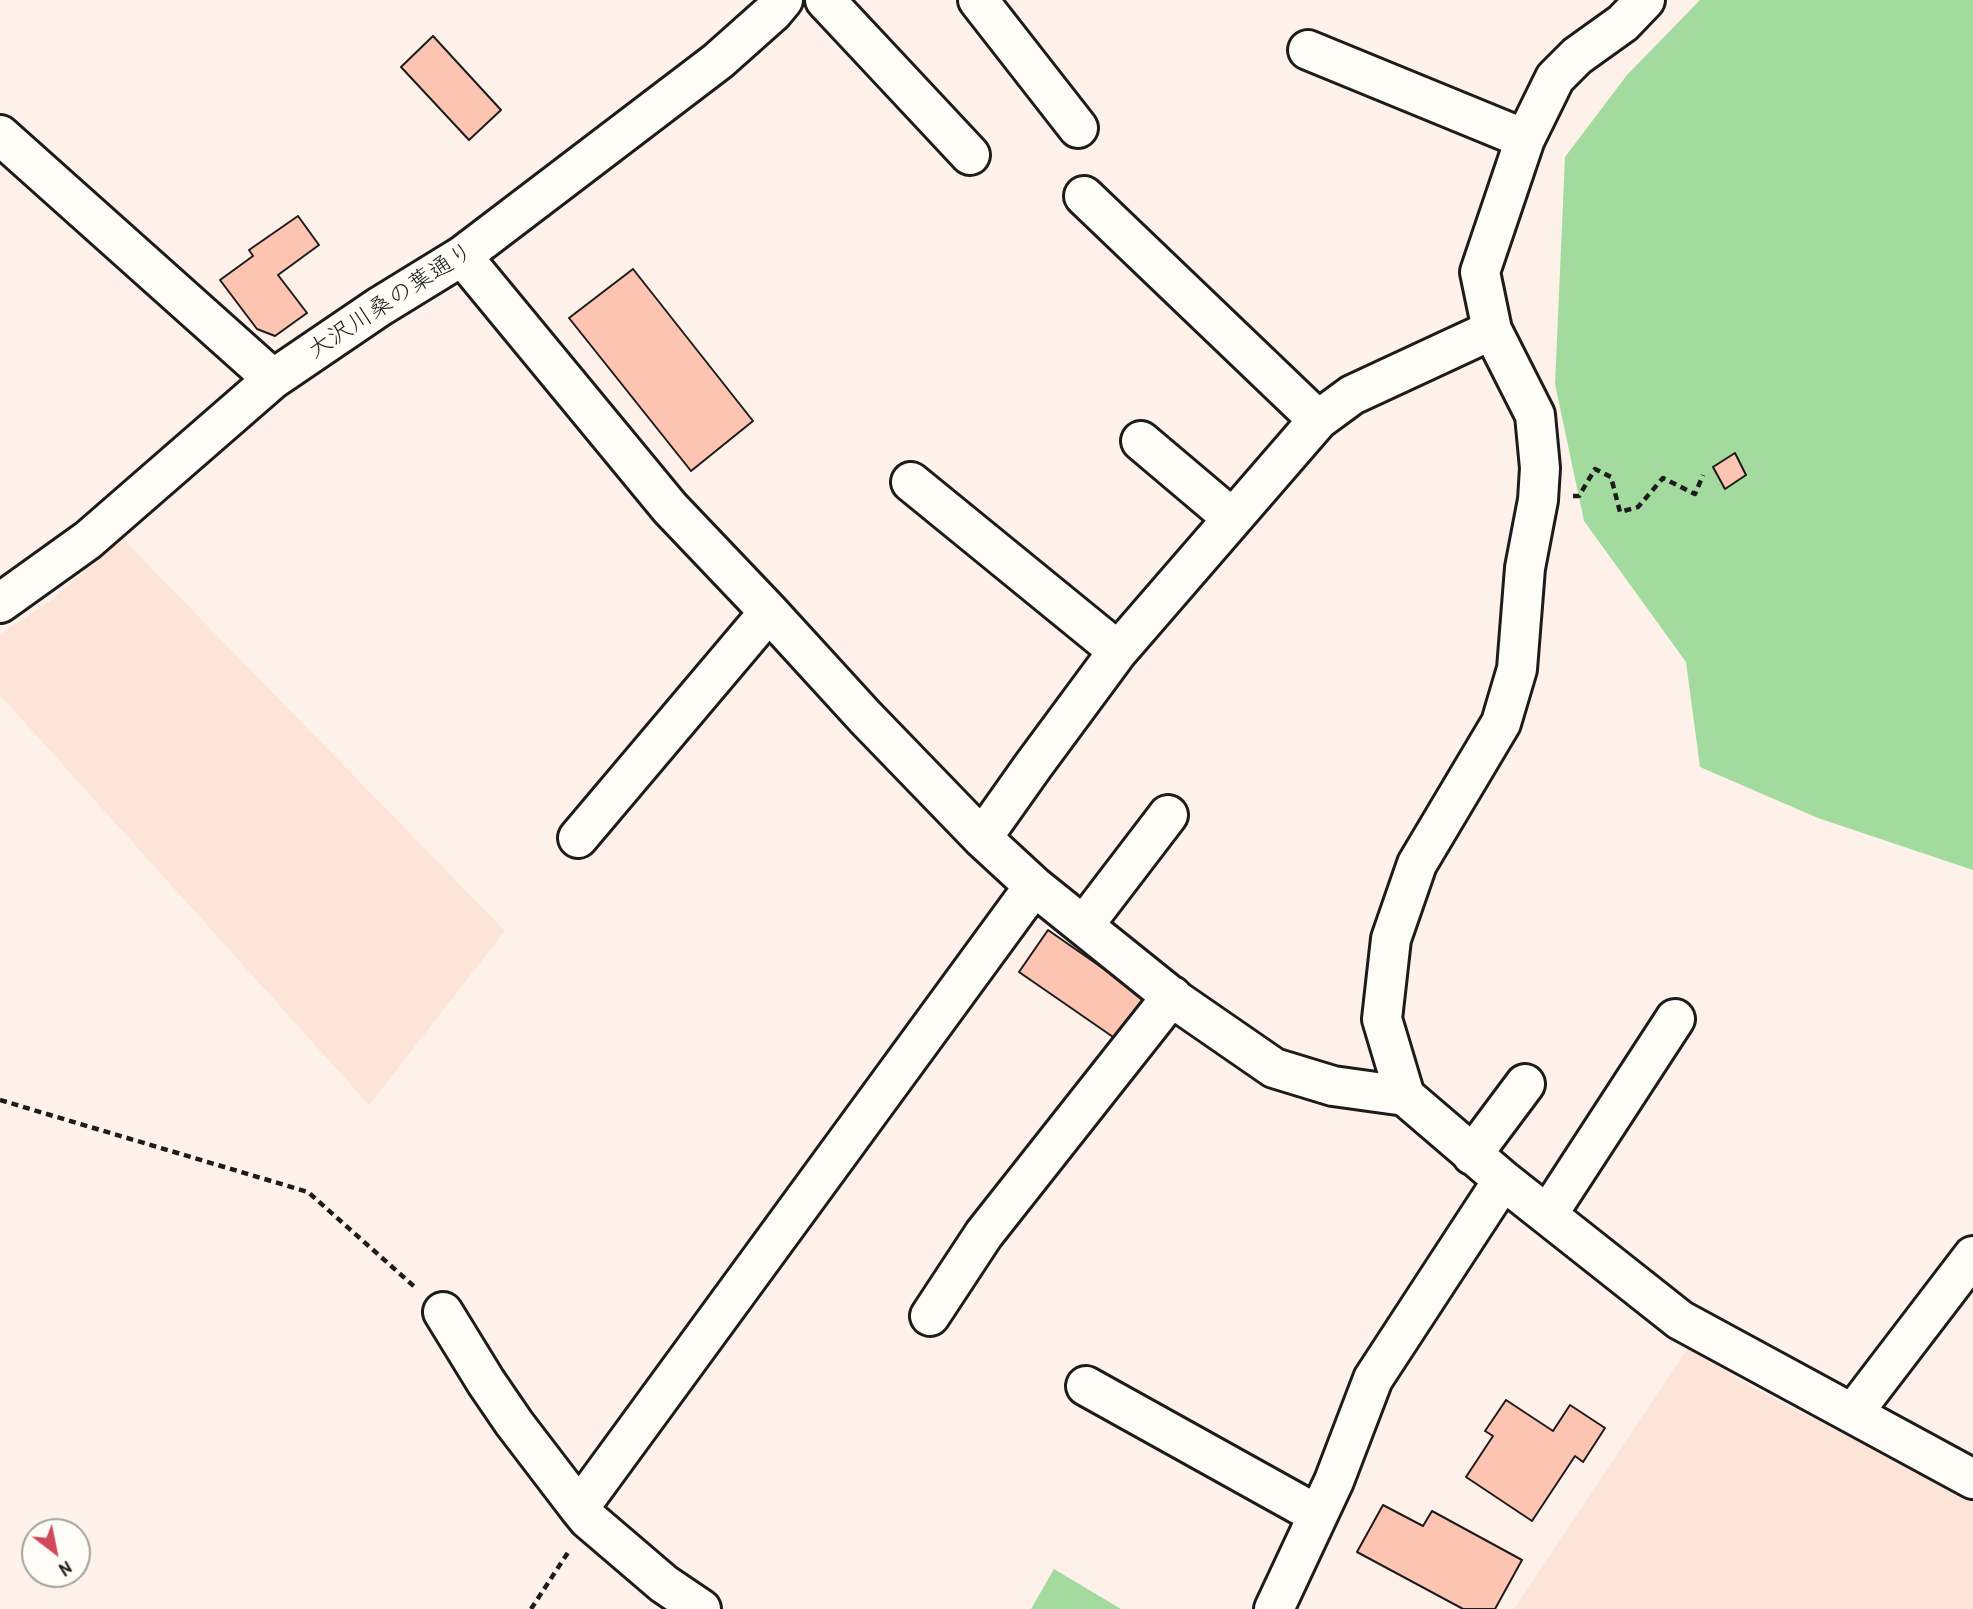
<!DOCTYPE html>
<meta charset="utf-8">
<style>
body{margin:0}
#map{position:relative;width:1973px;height:1609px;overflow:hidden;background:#fdf1e9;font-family:"Patrick Hand",sans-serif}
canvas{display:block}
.north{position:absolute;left:21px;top:1518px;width:70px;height:70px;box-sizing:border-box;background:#fdfcf7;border:2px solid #a3a29f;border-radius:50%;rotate:148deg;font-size:19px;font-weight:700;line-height:28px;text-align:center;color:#1c1c1c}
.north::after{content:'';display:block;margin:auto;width:24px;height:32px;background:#d1495b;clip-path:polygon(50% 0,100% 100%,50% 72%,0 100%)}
</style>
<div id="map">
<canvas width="1973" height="1609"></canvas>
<div class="north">N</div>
</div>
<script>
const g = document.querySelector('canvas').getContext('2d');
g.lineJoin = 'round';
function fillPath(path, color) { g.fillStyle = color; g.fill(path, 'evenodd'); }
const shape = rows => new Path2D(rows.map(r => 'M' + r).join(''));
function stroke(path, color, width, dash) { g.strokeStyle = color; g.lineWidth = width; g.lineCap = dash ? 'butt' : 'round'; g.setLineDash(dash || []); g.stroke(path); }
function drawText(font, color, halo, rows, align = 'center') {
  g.font = font + ' "Patrick Hand","Klee One",sans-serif'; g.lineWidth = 7; g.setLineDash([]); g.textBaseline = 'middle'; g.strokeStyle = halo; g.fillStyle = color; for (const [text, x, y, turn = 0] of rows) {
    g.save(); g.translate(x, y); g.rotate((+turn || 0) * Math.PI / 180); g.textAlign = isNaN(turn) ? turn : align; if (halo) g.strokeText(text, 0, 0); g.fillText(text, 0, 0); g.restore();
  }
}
fillPath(shape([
 [123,539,505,931,369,1105,0,695,0,634,49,602],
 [1688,1348,1759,1391,1973,1500,1973,1609,1514,1609]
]), '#fde4d8');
fillPath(shape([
 [1700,0,1973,0,1973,870,1818,818,1700,767,1686,662,1584,521,1555,384,1565,157,1627,75],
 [1054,1569,1121,1609,1031,1609]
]), '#a3da9d');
const building = shape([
 [433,36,501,110,469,140,401,67,433,36],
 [298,216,319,245,278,275,307,313,275,336,257,329,220,280,253,256,249,250,298,216],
 [633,269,753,421,691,471,569,318,633,269],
 [1735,453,1746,475,1725,489,1713,467,1735,453],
 [1048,930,1144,997,1116,1039,1019,972,1048,930],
 [1506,1400,1553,1431,1570,1405,1605,1428,1583,1462,1575,1456,1532,1521,1466,1477,1493,1436,1485,1431,1506,1400],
 [1383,1505,1423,1526,1432,1511,1522,1560,1495,1609,1463,1609,1357,1552,1383,1505]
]);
fillPath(building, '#fdc5b1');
stroke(building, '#1c1c1c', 2);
const minor = shape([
 [825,0,970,155],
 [978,0,1078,128],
 [1645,0,1623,23,1577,56,1555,78,1525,139,1480,272,1492,330,1535,415,1540,468,1538,500,1525,568,1517,669,1501,723,1417,864,1391,939,1382,1019,1405,1096,1503,1180,1680,1320,1973,1479],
 [1308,50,1525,139],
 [0,135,273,379],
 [1084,196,1318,420],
 [462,256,670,508,769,612,865,717,982,838,1034,886,1177,1001,1274,1068,1333,1086,1405,1096],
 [1141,441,1232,518],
 [911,482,1118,651],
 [0,603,88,540,273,379,379,307,462,256,718,61,773,12,783,0],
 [578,838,769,612],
 [982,838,1033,766,1118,651,1318,420,1352,395,1492,330],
 [1084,925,1168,815],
 [1472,1155,1525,1084],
 [1548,1214,1675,1019],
 [443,1312,486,1382,514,1423,579,1508],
 [930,1316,984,1234,1172,996],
 [1086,1386,1318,1515],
 [1853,1413,1973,1256],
 [701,1609,664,1584,588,1519,579,1508,1034,886],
 [1274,1609,1334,1481,1373,1379,1503,1180]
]);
stroke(minor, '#1c1c1c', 44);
stroke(shape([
 [1573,496,1579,496,1595,469,1611,477,1620,512,1638,507,1663,478,1695,494,1703,475],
 [0,1100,308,1192,417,1289],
 [531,1609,569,1551]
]), '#1c1c1c', 4.5, [7, 5]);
stroke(minor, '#fdfcf7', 38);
drawText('24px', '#1c1c1c', '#fdfcf7', [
 ["大沢川桑の葉通り",391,301,-33]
]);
</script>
